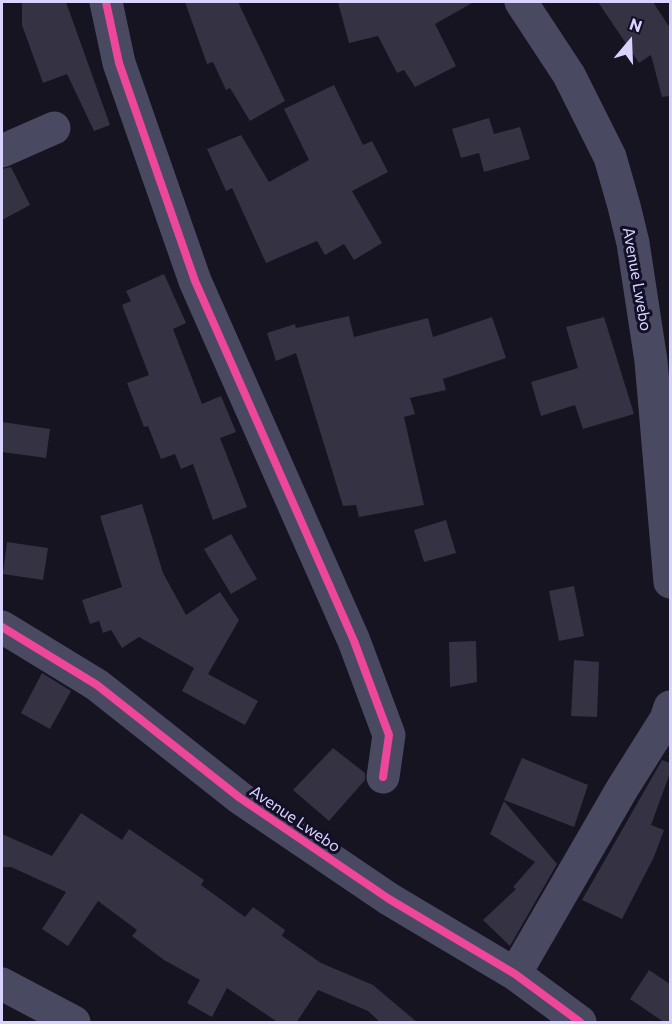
<!DOCTYPE html>
<style>
body{margin:0}
#map{position:relative;width:672px;height:1024px;overflow:hidden;background:#161421;font-family:Commissioner,sans-serif}
canvas{display:block}
.frame{position:absolute;inset:0;border:3px solid #d9d4ff;pointer-events:none}
.north{position:absolute;left:600px;top:12px;width:60px;height:60px;-webkit-text-stroke:4px #130f26;paint-order:stroke;rotate:19deg;font-size:16px;font-weight:700;line-height:24px;text-align:center;color:#d9d4ff}
.north::after{content:'';display:block;margin:auto;width:21px;height:27px;background:#d9d4ff;clip-path:polygon(50% 0,100% 100%,50% 72%,0 100%)}
</style>
<div id="map">
<canvas width="672" height="1024"></canvas>
<div class="frame"></div>
<div class="north">N</div>
</div>
<script>
const g = document.querySelector('canvas').getContext('2d');
g.lineJoin = 'round';
function fillPath(path, color) { g.fillStyle = color; g.fill(path, 'evenodd'); }
const shape = rows => new Path2D(rows.map(r => 'M' + r).join(''));
function stroke(path, color, width, dash) { g.strokeStyle = color; g.lineWidth = width; g.lineCap = dash ? 'butt' : 'round'; g.setLineDash(dash || []); g.stroke(path); }
function drawText(font, color, halo, rows, align = 'center') {
  g.font = font + ' Commissioner,sans-serif'; g.lineWidth = 6; g.setLineDash([]); g.textBaseline = 'middle'; g.strokeStyle = halo; g.fillStyle = color; for (const [text, x, y, turn = 0] of rows) {
    g.save(); g.translate(x, y); g.rotate((+turn || 0) * Math.PI / 180); g.textAlign = isNaN(turn) ? turn : align; if (halo) g.strokeText(text, 0, 0); g.fillText(text, 0, 0); g.restore();
  }
}
fillPath(shape([
 [22,2,66,2,110,125,94,131,67,74,43,83,22,25],
 [185,2,238,2,285,101,250,121,230,88,226,90,213,62,207,64],
 [338,2,474,2,435,24,456,66,415,87,404,70,397,73,378,36,349,43],
 [598,2,653,2,670,28,670,96,662,97,651,55,639,63],
 [334,85,363,145,372,141,388,172,352,191,382,243,354,260,344,244,325,255,317,241,266,263,232,188,226,191,207,149,241,135,269,182,309,160,284,109],
 [489,118,494,134,520,127,530,159,484,172,479,153,461,158,452,129],
 [11,167,30,205,2,220,2,169],
 [164,274,186,323,173,329,202,404,221,396,236,432,220,438,247,507,213,520,193,464,181,469,175,454,161,459,148,426,144,427,127,383,149,375,122,305,131,301,126,291],
 [349,316,354,337,428,318,433,337,492,317,506,358,443,379,446,390,410,398,415,414,404,417,424,505,359,517,356,505,343,506,296,353,276,361,267,333,295,324,296,328],
 [604,317,634,414,583,429,575,405,541,416,531,382,578,368,566,327],
 [2,422,50,429,46,458,2,452],
 [142,504,163,573,186,615,220,592,239,620,208,674,258,701,245,725,182,691,194,668,139,637,122,648,111,630,103,633,99,621,90,624,82,600,122,587,100,516],
 [446,520,456,553,424,562,414,530],
 [231,534,257,579,231,594,204,549],
 [7,542,48,548,43,580,3,574],
 [574,586,584,636,559,641,549,591],
 [476,641,477,682,450,687,449,642],
 [574,660,599,662,597,717,571,716],
 [42,673,71,691,50,729,21,713],
 [333,748,365,773,365,780,329,821,293,790],
 [522,758,588,785,574,827,504,800],
 [662,760,670,763,670,773,651,825,664,830,654,857,622,919,582,900],
 [504,801,557,864,510,946,483,920,516,889,513,887,535,862,490,834],
 [81,813,122,840,129,829,204,880,201,885,245,917,253,907,285,930,282,936,321,963,373,985,418,1023,381,1023,368,1011,318,990,296,1023,279,1023,227,988,212,1017,187,1003,200,980,164,960,132,936,137,930,98,901,68,946,42,929,66,892,11,867,2,867,2,834,52,856],
 [649,970,670,984,670,1023,665,1023,630,999]
]), '#343243');
stroke(shape([
 [106,2,119,63,195,281,354,641,389,735,383,777],
 [521,2,569,75,610,157,624,206,633,243,651,361,670,582],
 [2,151,54,128],
 [2,627,97,685,240,798,389,899,515,974,580,1022],
 [515,974,622,789,666,719,670,707],
 [2,984,74,1022]
]), '#4a4962', 33);
stroke(shape([
 [106,2,119,63,195,281,354,641,389,735,383,777],
 [2,627,97,685,240,798,389,899,515,974,580,1022]
]), '#ed469a', 8);
drawText('16px', '#d9d4ff', '#130f26', [
 ["Avenue Lwebo",637,279,80],
 ["Avenue Lwebo",295,819,34]
]);
</script>
